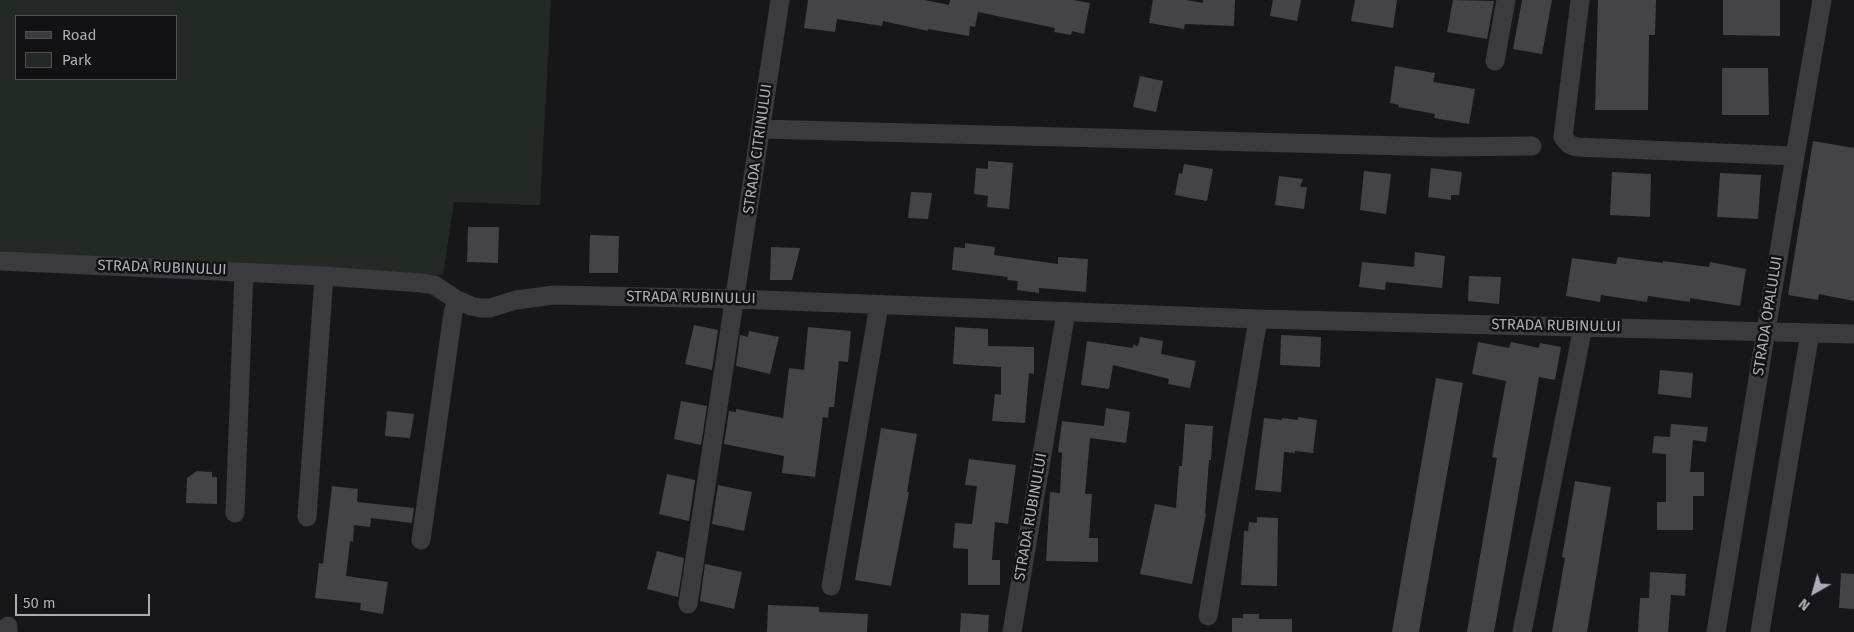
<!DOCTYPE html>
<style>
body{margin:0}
#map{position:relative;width:1854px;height:632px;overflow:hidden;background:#171719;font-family:"Fira Sans",sans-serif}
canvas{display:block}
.legend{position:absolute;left:15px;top:15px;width:162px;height:65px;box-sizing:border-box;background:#121214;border:1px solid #4f5055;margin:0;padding:6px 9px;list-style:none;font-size:15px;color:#aaadb7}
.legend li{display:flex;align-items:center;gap:10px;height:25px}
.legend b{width:25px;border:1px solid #4f5055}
.north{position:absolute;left:1789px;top:567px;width:50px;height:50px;-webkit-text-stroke:4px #121214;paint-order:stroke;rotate:218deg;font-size:14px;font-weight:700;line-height:20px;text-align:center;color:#aaadb7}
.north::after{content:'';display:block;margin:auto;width:18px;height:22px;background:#aaadb7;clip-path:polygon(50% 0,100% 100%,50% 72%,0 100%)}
.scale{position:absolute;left:15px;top:594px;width:135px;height:22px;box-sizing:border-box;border:2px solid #aaadb7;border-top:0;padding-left:6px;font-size:15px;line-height:18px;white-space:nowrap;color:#aaadb7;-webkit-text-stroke:4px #121214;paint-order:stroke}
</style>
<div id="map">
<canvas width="1854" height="632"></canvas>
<ul class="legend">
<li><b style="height:6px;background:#3a3a3f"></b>Road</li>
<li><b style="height:14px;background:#232a25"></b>Park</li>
</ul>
<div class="north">N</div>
<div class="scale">50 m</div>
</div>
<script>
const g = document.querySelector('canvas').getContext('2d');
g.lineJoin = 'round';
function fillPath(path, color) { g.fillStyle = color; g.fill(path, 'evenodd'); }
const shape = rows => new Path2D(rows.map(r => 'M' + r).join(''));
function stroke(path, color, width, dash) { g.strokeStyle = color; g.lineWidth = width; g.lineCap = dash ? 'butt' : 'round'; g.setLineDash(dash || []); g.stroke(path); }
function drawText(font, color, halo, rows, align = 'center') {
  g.font = font + ' "Fira Sans",sans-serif'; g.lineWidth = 5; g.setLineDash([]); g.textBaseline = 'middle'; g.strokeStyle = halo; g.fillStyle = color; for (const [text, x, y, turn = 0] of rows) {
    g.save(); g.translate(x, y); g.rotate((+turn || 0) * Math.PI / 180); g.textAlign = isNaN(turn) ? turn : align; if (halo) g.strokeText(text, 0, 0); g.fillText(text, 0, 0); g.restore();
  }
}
fillPath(shape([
 [0,0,551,0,540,205,454,202,443,275,0,263],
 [16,16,176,16,176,79,16,79]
]), '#232a25');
fillPath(shape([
 [808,0,925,0,949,5,950,0,1074,0,1090,3,1084,34,1072,31,1071,35,1054,32,1055,28,978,12,975,27,970,26,969,36,928,29,928,31,883,21,882,26,837,19,835,32,804,28],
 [1153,0,1186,0,1203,3,1203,0,1235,0,1234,26,1185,24,1184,29,1149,23],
 [1273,0,1301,0,1297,21,1270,16],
 [1355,0,1397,0,1393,28,1351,21],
 [1453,0,1494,1,1487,39,1447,32],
 [1522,0,1552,0,1542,54,1513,49],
 [1598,0,1656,0,1655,35,1649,35,1648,110,1595,110],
 [1723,0,1780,0,1780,36,1723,35],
 [1395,66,1435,73,1433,82,1475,89,1469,124,1434,118,1435,114,1398,107,1399,105,1390,103],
 [1722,68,1768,68,1769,115,1722,115],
 [1140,76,1163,81,1156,112,1133,107],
 [1813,141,1854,148,1854,301,1819,294,1818,300,1788,295],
 [988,161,1013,163,1009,209,987,207,988,196,974,194,976,168,988,169],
 [1184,164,1213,169,1207,201,1175,195,1179,173,1182,174],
 [1431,168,1462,172,1459,195,1451,195,1451,200,1428,197],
 [1364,171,1391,174,1386,214,1360,210],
 [1612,172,1651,174,1650,217,1610,215],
 [1720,173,1761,175,1758,219,1717,217],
 [1279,176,1303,179,1300,187,1307,187,1304,209,1275,205],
 [911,192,932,193,928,219,908,218],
 [468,227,499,227,498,263,467,262],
 [590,235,619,236,618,273,589,273],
 [965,243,995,247,994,255,1058,264,1058,257,1088,259,1086,292,1039,288,1039,293,1017,290,1018,281,1007,280,1008,277,952,270,954,247,965,248],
 [771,247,800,248,792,280,770,280],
 [1415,252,1445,256,1442,288,1386,282,1385,290,1359,287,1362,262,1414,267],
 [1618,257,1663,263,1663,261,1709,267,1710,262,1746,269,1740,306,1690,298,1690,302,1648,296,1647,302,1601,295,1600,302,1566,296,1572,258,1616,264],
 [1469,276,1501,277,1499,304,1468,301],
 [694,325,718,330,712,370,685,364],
 [808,327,851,331,848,362,839,361,834,407,829,407,828,418,823,417,815,477,782,473,784,456,724,444,729,411,736,412,736,409,783,418,789,368,804,370],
 [955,327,988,329,988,346,1034,347,1034,374,1029,373,1025,423,992,421,995,394,1001,395,1001,367,953,364],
 [749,331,779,337,770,374,736,366,740,335,748,337],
 [1281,335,1321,337,1320,367,1280,365],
 [1140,337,1163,341,1161,354,1196,361,1190,388,1168,384,1169,379,1113,365,1109,389,1081,385,1087,341,1133,348,1133,345,1138,346],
 [1478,342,1509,348,1511,342,1539,348,1540,343,1561,347,1555,380,1539,377,1494,632,1467,632,1497,458,1492,457,1506,381,1472,374],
 [1660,370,1693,373,1691,398,1658,394],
 [1436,378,1463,383,1419,632,1392,632],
 [681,401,707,406,701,445,674,439],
 [1106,408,1130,412,1126,443,1090,438,1085,494,1092,494,1089,538,1098,538,1098,562,1046,561,1050,492,1060,493,1062,453,1058,452,1062,421,1104,426],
 [387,411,414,414,410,438,385,436],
 [1298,417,1317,420,1313,453,1295,451,1295,453,1284,452,1281,492,1255,490,1264,418,1282,420,1282,418,1298,420],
 [1185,424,1213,426,1211,460,1209,460,1205,514,1206,514,1192,584,1140,574,1155,504,1176,508,1179,466,1182,466],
 [1671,424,1708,427,1706,442,1693,440,1690,472,1704,472,1704,496,1693,496,1693,530,1657,530,1657,502,1666,502,1666,454,1652,453,1654,436,1670,437],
 [881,428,917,434,907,492,909,492,891,586,855,580],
 [969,459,1016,465,1008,524,995,522,992,560,1000,560,1000,585,968,585,968,549,953,548,955,523,972,524,977,486,965,485],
 [197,471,212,472,212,477,217,477,217,504,186,503,187,478],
 [667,474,695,480,689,521,659,514],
 [1575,481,1611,487,1587,632,1552,632,1565,558,1562,557],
 [718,485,752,492,744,531,712,524],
 [332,486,358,489,357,502,414,508,412,523,371,518,370,527,354,525,353,542,350,541,346,576,388,582,383,614,360,610,361,603,315,598,319,563,323,564],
 [1257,517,1278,518,1277,586,1241,585,1244,531,1248,531,1249,522,1257,523],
 [657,551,684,558,678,597,647,589],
 [705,564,742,572,734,609,700,601],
 [1650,572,1686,574,1685,596,1671,595,1668,632,1638,632,1640,598,1649,598],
 [1841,573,1854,574,1854,609,1839,608],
 [768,605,819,607,819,612,868,614,867,632,767,632],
 [961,613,989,615,988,632,960,632],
 [1243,614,1259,614,1259,619,1292,619,1292,632,1232,632,1232,618,1243,618]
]), '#444448');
stroke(shape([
 [1580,0,1563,137,1569,144,1576,147,1795,156],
 [1495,61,1506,0],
 [760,129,1442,147,1532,146],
 [0,261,324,276,421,283,434,285,457,300,471,306,481,308,490,308,516,300,554,295,736,299,1258,319,1854,334],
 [235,513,244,272],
 [307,517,324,276],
 [421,540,453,313,457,300],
 [831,586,879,305],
 [688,604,780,0],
 [1208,616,1258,319],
 [8,632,8,626],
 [1012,632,1066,312],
 [1522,632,1583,327],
 [1716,632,1795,156,1822,0],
 [1760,632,1810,333]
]), '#3a3a3f', 19);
drawText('15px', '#aaadb7', '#121214', [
 ["STRADA CITRINULUI",758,149,-82],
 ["STRADA RUBINULUI",162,268,2],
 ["STRADA RUBINULUI",691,298,1],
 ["STRADA OPALULUI",1768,316,-81],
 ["STRADA RUBINULUI",1556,326,1],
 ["STRADA RUBINULUI",1031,517,-80]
]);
</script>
